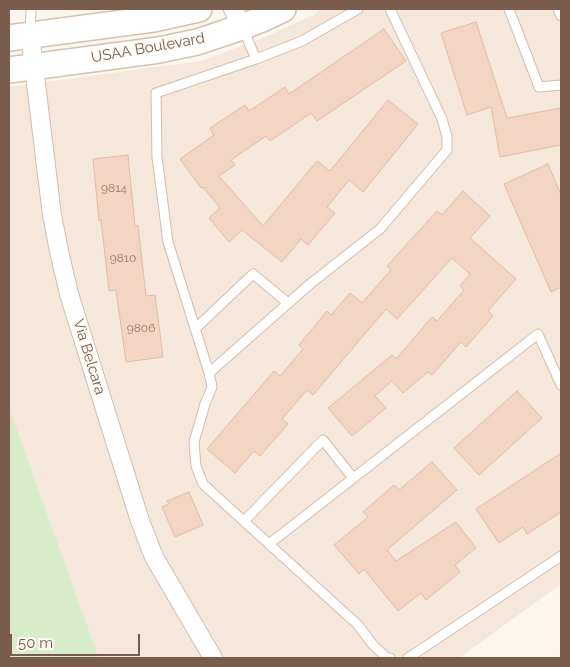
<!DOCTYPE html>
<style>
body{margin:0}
#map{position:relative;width:570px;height:667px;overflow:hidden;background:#fdf6ec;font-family:Raleway,sans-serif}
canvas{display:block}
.frame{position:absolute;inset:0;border:10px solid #7a5c4d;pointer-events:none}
.scale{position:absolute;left:10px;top:634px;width:130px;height:22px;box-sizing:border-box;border:2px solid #7a5c4d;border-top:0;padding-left:6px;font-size:15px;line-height:18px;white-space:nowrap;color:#7a5c4d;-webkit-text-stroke:4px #fffaf3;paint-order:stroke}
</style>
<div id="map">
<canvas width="570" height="667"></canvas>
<div class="frame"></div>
<div class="scale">50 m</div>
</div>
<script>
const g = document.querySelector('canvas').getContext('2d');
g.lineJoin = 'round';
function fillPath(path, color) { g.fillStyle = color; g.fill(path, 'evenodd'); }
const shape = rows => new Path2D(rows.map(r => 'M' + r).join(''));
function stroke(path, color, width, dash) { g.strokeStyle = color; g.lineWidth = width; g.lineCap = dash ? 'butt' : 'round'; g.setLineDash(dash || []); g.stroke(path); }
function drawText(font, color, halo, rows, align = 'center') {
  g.font = font + ' Raleway,sans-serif'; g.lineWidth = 4; g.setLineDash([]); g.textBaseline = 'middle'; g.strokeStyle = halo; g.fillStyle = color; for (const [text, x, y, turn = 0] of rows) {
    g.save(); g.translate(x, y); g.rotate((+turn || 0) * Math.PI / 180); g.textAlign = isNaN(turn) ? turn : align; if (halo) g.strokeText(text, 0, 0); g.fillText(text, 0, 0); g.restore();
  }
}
fillPath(shape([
 [321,9,561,9,561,584,459,658,99,658,9,407,9,87,201,61,265,37,313,15]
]), '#f5e8da');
fillPath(shape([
 [9,407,99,658,9,658]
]), '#d8ecc9');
const building = shape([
 [476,22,507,118,561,108,561,145,500,157,491,107,467,115,441,33,476,22],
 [384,29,406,61,317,121,311,113,270,141,266,136,231,160,235,165,219,176,263,226,317,161,330,171,388,100,418,124,363,192,349,180,327,207,335,213,308,245,301,239,282,262,242,230,229,242,209,218,220,208,203,187,201,188,180,159,214,135,210,128,245,105,249,111,285,87,289,94,384,29],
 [128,155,135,226,138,225,146,296,155,295,163,357,126,362,116,290,109,291,101,220,99,221,93,159,128,155],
 [548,164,561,195,561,287,551,292,504,184,548,164],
 [463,191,490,216,470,238,516,279,488,311,493,316,466,347,461,342,432,375,428,372,403,393,392,381,375,396,386,408,352,436,328,408,392,355,396,359,432,317,437,321,464,290,460,286,470,274,452,258,397,319,386,309,313,395,307,390,282,419,288,424,260,456,254,451,235,473,207,449,274,371,280,376,303,349,299,345,327,311,331,315,350,293,362,303,391,270,387,266,437,211,442,215,463,191],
 [517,391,542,418,479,475,454,448,517,391],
 [561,453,561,512,527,534,523,527,499,543,476,509,561,453],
 [432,462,457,490,387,550,396,561,456,522,476,548,455,565,460,572,426,600,421,593,398,611,364,569,359,574,334,545,368,517,363,512,394,485,399,490,432,462],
 [189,492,203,525,175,537,162,507,169,504,167,501,189,492]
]);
fillPath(building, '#f3d5c3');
stroke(building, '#e6bba3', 1);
const lane = shape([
 [358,9,302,41,256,59,156,93,157,157,168,242,209,373,212,387,205,404,194,442,196,466,203,484,358,625,373,645,387,658,390,658],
 [509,9,539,87,561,85],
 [558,9,561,16],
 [243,29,256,59],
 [30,33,31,9],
 [195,329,253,274,288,303],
 [209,373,310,284,380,229,447,150,447,137,442,119,390,9],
 [244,521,323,440,353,478],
 [269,544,538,334,561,385],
 [408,658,561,556]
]);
const street = shape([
 [233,9,242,27],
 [30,35,52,215,59,251,69,294,140,521,154,557,213,658]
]);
const secondary = shape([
 [9,38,153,19,199,9],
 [9,70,159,50,197,42,242,27,262,19,283,9]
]);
stroke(lane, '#d1beb0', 11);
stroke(street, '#d1beb0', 20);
stroke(secondary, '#d6c0b0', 28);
stroke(lane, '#fff', 9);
stroke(street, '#fff', 18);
stroke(secondary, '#fff', 25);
drawText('12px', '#987a6a', null, [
 ["9814",114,188],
 ["9810",123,258],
 ["9806",141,328]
]);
drawText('15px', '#7a5c4d', '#fffaf3', [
 ["USAA Boulevard",148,48,-10],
 ["Via Belcara",89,357,73]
]);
</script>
